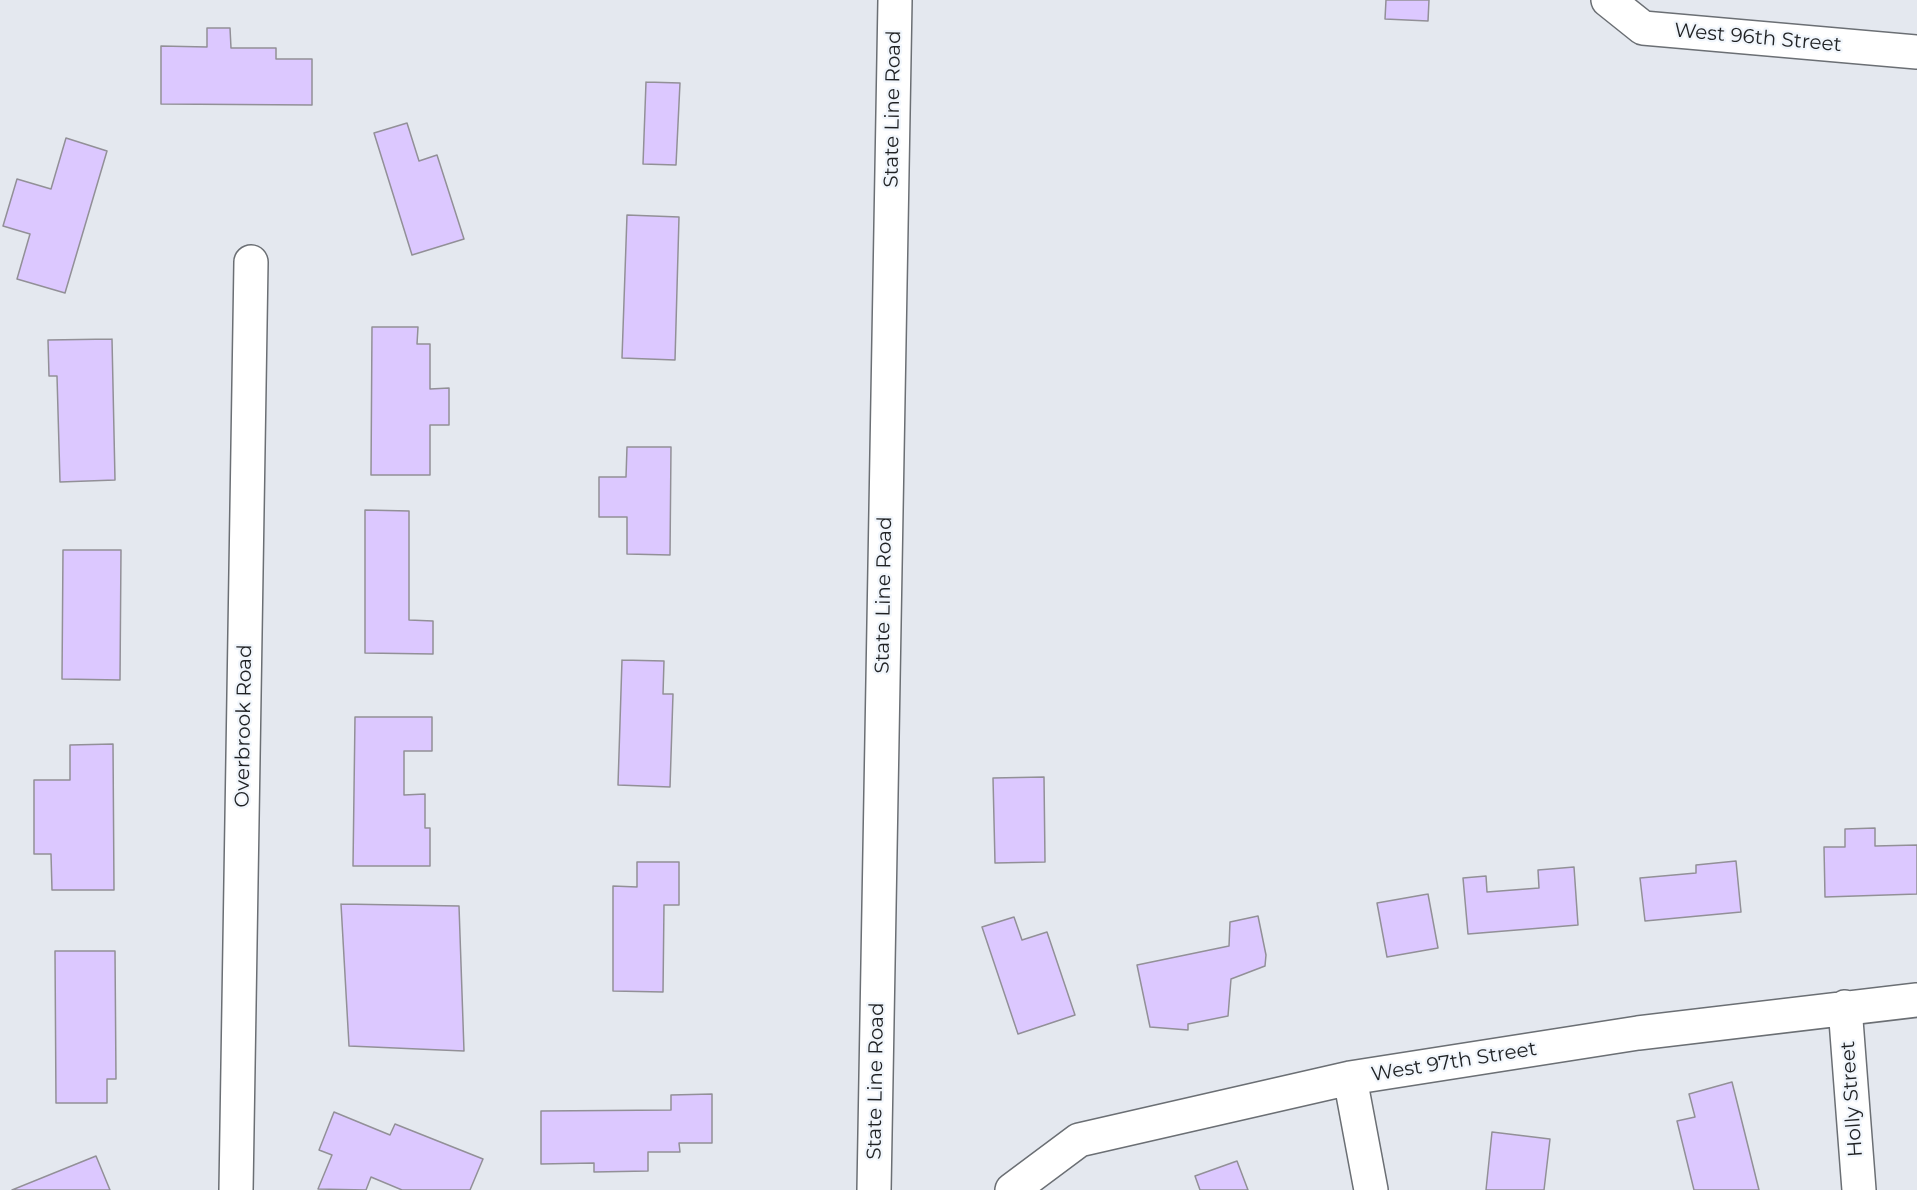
<!DOCTYPE html>
<style>
body{margin:0}
canvas{display:block;background:#e4e8ef}
</style>
<canvas width="1917" height="1190"></canvas>
<script>
const g = document.querySelector('canvas').getContext('2d');
g.lineJoin = 'round';
function fillPath(path, color) { g.fillStyle = color; g.fill(path, 'evenodd'); }
const shape = rows => new Path2D(rows.map(r => 'M' + r).join(''));
function stroke(path, color, width, dash) { g.strokeStyle = color; g.lineWidth = width; g.lineCap = dash ? 'butt' : 'round'; g.setLineDash(dash || []); g.stroke(path); }
function drawText(font, color, halo, rows, align = 'center') {
  g.font = font + ' Montserrat,sans-serif'; g.lineWidth = 4.5; g.setLineDash([]); g.textBaseline = 'middle'; g.strokeStyle = halo; g.fillStyle = color; for (const [text, x, y, turn = 0] of rows) {
    g.save(); g.translate(x, y); g.rotate((+turn || 0) * Math.PI / 180); g.textAlign = isNaN(turn) ? turn : align; if (halo) g.strokeText(text, 0, 0); g.fillText(text, 0, 0); g.restore();
  }
}
const building = shape([
 [1386,0,1429,0,1428,21,1385,19,1386,0],
 [207,28,230,28,231,48,276,48,276,59,312,59,312,105,161,104,161,46,207,47,207,28],
 [646,82,680,83,676,165,643,164,646,82],
 [407,123,419,161,437,155,464,239,412,255,374,133,407,123],
 [66,138,107,151,65,293,17,279,30,234,3,226,17,179,51,189,66,138],
 [627,215,679,217,675,360,622,358,627,215],
 [372,327,418,327,417,344,430,344,430,389,449,388,449,425,430,425,430,475,371,475,372,327],
 [112,339,115,480,60,482,57,376,49,376,48,340,112,339],
 [627,447,671,447,670,555,627,554,627,517,599,517,599,477,626,477,627,447],
 [365,510,409,511,409,620,433,621,433,654,365,653,365,510],
 [63,550,121,550,120,680,62,679,63,550],
 [622,660,664,661,663,694,673,694,670,787,618,785,622,660],
 [355,717,432,717,432,751,404,751,404,795,425,794,425,828,430,828,430,866,353,866,355,717],
 [113,744,114,890,52,890,51,854,34,854,34,780,70,780,70,745,113,744],
 [1044,777,1045,862,995,863,993,778,1044,777],
 [1875,828,1875,846,1917,845,1917,894,1825,897,1824,847,1845,847,1845,829,1875,828],
 [1736,861,1741,912,1645,921,1640,878,1696,873,1696,865,1736,861],
 [637,862,679,862,679,905,664,905,663,992,613,991,613,886,637,887,637,862],
 [1574,867,1578,925,1468,934,1463,878,1486,876,1487,892,1539,888,1538,870,1574,867],
 [1428,894,1438,948,1387,957,1377,903,1428,894],
 [341,904,459,906,464,1051,349,1046,341,904],
 [1258,916,1266,955,1265,966,1231,979,1228,1016,1188,1024,1188,1030,1150,1027,1137,965,1229,946,1230,922,1258,916],
 [1014,917,1022,940,1047,932,1075,1015,1018,1034,982,927,1014,917],
 [55,951,115,951,116,1079,107,1079,107,1103,56,1103,55,951],
 [1732,1082,1759,1190,1694,1190,1677,1121,1695,1117,1689,1094,1732,1082],
 [712,1094,712,1143,679,1143,680,1152,648,1152,648,1171,594,1172,594,1163,541,1164,541,1111,671,1110,671,1095,712,1094],
 [334,1112,390,1135,395,1124,483,1159,470,1190,402,1190,371,1177,366,1190,318,1189,332,1155,319,1150,334,1112],
 [1492,1132,1550,1139,1544,1190,1486,1190,1492,1132],
 [96,1156,110,1190,12,1190,96,1156],
 [1237,1161,1248,1190,1200,1190,1195,1176,1237,1161]
]);
fillPath(building, '#dcc8ff');
stroke(building, '#929097', 1.5);
const minor = shape([
 [1608,0,1643,28,1917,52],
 [1845,1007,1859,1190],
 [1350,1078,1371,1190],
 [236,1190,251,262],
 [1012,1190,1079,1140,1350,1078,1638,1033,1917,1000]
]);
const secondary = shape([
 [874,1190,895,0]
]);
stroke(minor, '#6b6f74', 36);
stroke(secondary, '#6b6f74', 36);
stroke(minor, '#fff', 33);
stroke(secondary, '#fff', 33);
drawText('20px', '#1f2123', '#f1f6fc', [
 ["West 96th Street",1758,38,5],
 ["State Line Road",893,109,-89],
 ["State Line Road",884,595,-89],
 ["Overbrook Road",244,726,-89],
 ["West 97th Street",1454,1062,-9],
 ["State Line Road",876,1081,-89],
 ["Holly Street",1852,1099,-94]
]);
</script>
